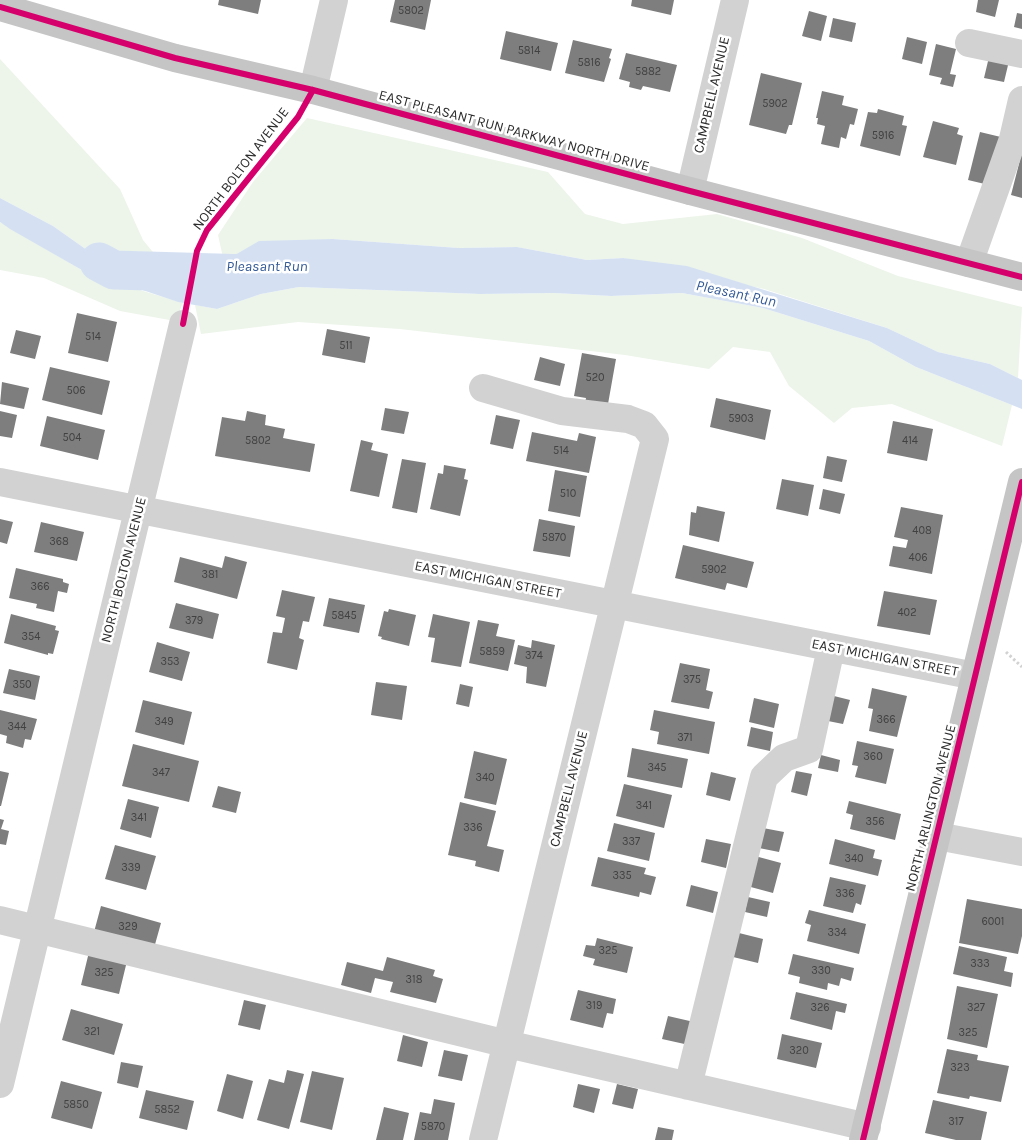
<!DOCTYPE html>
<style>
body{margin:0}
canvas{display:block;background:#fff}
</style>
<canvas width="1022" height="1140"></canvas>
<script>
const g = document.querySelector('canvas').getContext('2d');
g.lineJoin = 'round';
function fillPath(path, color) { g.fillStyle = color; g.fill(path, 'evenodd'); }
const shape = rows => new Path2D(rows.map(r => 'M' + r).join(''));
function stroke(path, color, width, dash) { g.strokeStyle = color; g.lineWidth = width; g.lineCap = dash ? 'butt' : 'round'; g.setLineDash(dash || []); g.stroke(path); }
function drawText(font, color, halo, rows, align = 'center') {
  g.font = font + ' Karla,sans-serif'; g.lineWidth = 5; g.setLineDash([]); g.textBaseline = 'middle'; g.strokeStyle = halo; g.fillStyle = color; for (const [text, x, y, turn = 0] of rows) {
    g.save(); g.translate(x, y); g.rotate((+turn || 0) * Math.PI / 180); g.textAlign = isNaN(turn) ? turn : align; if (halo) g.strokeText(text, 0, 0); g.fillText(text, 0, 0); g.restore();
  }
}
fillPath(shape([
 [0,59,120,189,143,240,174,278,87,250,53,226,0,198],
 [307,118,548,172,585,214,623,224,717,214,802,238,898,276,1022,307,1018,378,990,364,938,352,887,328,764,289,623,258,587,260,517,247,459,248,333,239,233,257,224,262,218,235,253,182],
 [0,222,80,269,120,284,183,303,175,321,120,311,44,278,0,270],
 [299,287,480,294,554,293,611,296,682,293,763,308,869,341,916,367,1012,405,1002,446,892,404,852,408,834,423,789,386,770,352,733,347,709,369,625,355,400,329,298,322,201,334,195,305,217,309,261,294]
]), '#edf5ea');
fillPath(shape([
 [0,198,53,226,87,250,174,278,209,270,259,241,333,239,459,248,517,247,587,260,623,258,687,266,887,328,938,352,990,364,1022,380,1022,409,916,367,869,341,763,308,682,293,611,296,554,293,480,294,299,287,261,294,217,309,178,302,80,269,10,229,0,222]
]), '#d5e1f3');
stroke(shape([
 [99,262,114,270,251,274]
]), '#d5e1f3', 39);
fillPath(shape([
 [219,0,261,0,258,14,218,5],
 [395,0,431,0,425,30,390,22],
 [632,0,674,0,671,15,631,6],
 [978,0,999,0,995,17,976,12],
 [809,11,827,16,821,41,802,36],
 [1017,13,1022,14,1022,29,1014,27],
 [833,18,856,23,852,42,829,37],
 [506,31,558,43,551,71,500,59],
 [907,37,927,42,922,64,902,59],
 [573,40,612,49,609,58,611,59,604,82,565,73],
 [936,44,956,49,950,74,956,75,953,87,940,84,942,78,929,75],
 [626,53,677,65,670,92,643,86,641,90,629,87,630,82,619,79],
 [989,57,1009,61,1004,82,984,78],
 [761,73,802,83,792,125,789,125,786,134,749,125],
 [822,91,844,96,842,105,858,109,854,125,850,124,846,139,841,137,839,148,821,144,825,126,817,124,818,118,816,118],
 [878,109,904,116,902,125,907,126,900,156,860,146,868,112,877,113],
 [933,121,959,128,957,134,963,136,956,165,923,157],
 [980,132,1005,138,989,185,968,180],
 [1022,152,1022,198,1011,195],
 [77,313,117,322,108,362,68,353],
 [327,329,370,337,365,363,322,355],
 [16,330,41,336,35,359,10,353],
 [582,353,616,359,608,404,584,408,586,398,574,396],
 [540,357,565,364,560,386,534,380],
 [50,367,110,381,102,415,42,400],
 [2,382,29,388,24,409,0,404],
 [716,398,771,410,765,440,710,427],
 [385,408,409,412,404,434,381,430],
 [0,411,17,415,12,438,0,436],
 [247,411,266,415,265,425,285,429,283,438,315,444,310,472,215,456,222,417,245,421],
 [496,415,520,420,513,449,490,444],
 [47,416,105,430,98,460,40,446],
 [893,421,933,429,927,461,887,453],
 [532,432,577,441,579,433,596,437,589,473,526,461],
 [361,440,373,443,371,450,388,454,379,497,350,491],
 [827,456,847,460,842,482,823,478],
 [402,459,426,463,417,513,392,508],
 [444,465,466,469,464,479,468,480,460,516,430,509,438,473,443,474],
 [555,470,587,476,580,517,548,511],
 [782,479,814,485,808,516,776,509],
 [823,489,845,494,840,514,819,509],
 [697,506,725,512,719,542,689,535,691,512,696,513],
 [901,507,943,515,932,574,889,566,893,546,906,548,908,540,894,537],
 [0,519,13,522,7,544,0,542],
 [539,519,575,526,570,557,533,551],
 [41,522,84,532,77,561,34,552],
 [683,545,754,562,747,588,727,583,725,590,675,578],
 [225,556,247,562,237,599,174,582,180,557,222,568],
 [16,568,63,579,63,582,69,584,67,593,58,591,54,612,36,608,37,604,9,598],
 [282,590,315,597,309,622,303,621,299,638,304,640,297,670,267,663,273,632,282,633,285,618,276,616],
 [884,591,937,600,930,635,877,626],
 [329,598,365,605,359,633,323,626],
 [176,603,219,614,213,639,169,628],
 [389,609,416,615,409,646,381,639,382,637,378,636,384,611,388,612],
 [11,614,56,626,55,630,59,631,53,654,48,653,48,655,4,643],
 [433,614,470,622,461,667,431,662,435,638,428,637],
 [478,620,499,624,496,636,515,640,508,671,469,663],
 [532,640,555,645,546,687,526,683,527,667,514,664,518,645,531,648],
 [157,642,190,652,182,681,149,672],
 [680,663,710,669,706,690,713,692,709,709,671,702],
 [9,669,40,676,35,700,3,693],
 [376,682,407,686,402,720,371,715],
 [460,684,473,687,469,707,456,704],
 [872,688,907,696,897,737,869,731,873,709,868,708],
 [834,696,850,700,843,724,828,721],
 [754,698,779,704,774,728,749,722],
 [143,700,192,712,184,745,135,732],
 [0,710,37,719,31,740,25,739,23,748,6,743,7,736,0,734],
 [654,710,715,722,709,754,657,744,659,732,650,730],
 [751,727,773,732,770,751,747,746],
 [857,741,894,749,886,784,855,777,858,766,852,765],
 [133,744,199,761,189,802,122,786],
 [632,748,688,759,682,788,627,777],
 [474,751,507,759,496,805,464,798],
 [821,755,840,760,838,772,818,768],
 [0,771,9,773,1,806,0,806],
 [796,771,812,774,807,796,791,792],
 [711,772,736,778,730,801,706,795],
 [624,784,672,795,664,828,616,816],
 [218,786,241,792,236,813,212,807],
 [128,799,159,807,151,838,120,829],
 [849,801,901,814,895,840,850,829,853,815,846,813],
 [460,802,496,811,487,846,504,850,499,872,475,866,476,861,448,855],
 [0,819,4,820,1,829,9,831,6,845,0,844],
 [614,823,655,833,649,861,607,851],
 [763,828,784,832,779,852,759,848],
 [706,839,731,844,726,868,701,862],
 [835,839,875,850,873,858,882,860,878,876,829,864],
 [115,845,156,856,146,890,105,879],
 [755,856,781,863,773,893,747,886],
 [598,857,646,868,644,874,656,877,651,895,640,892,639,897,591,886],
 [830,877,866,885,861,905,856,903,853,913,823,906],
 [691,885,718,892,713,913,686,906],
 [748,897,770,902,767,917,745,912],
 [967,899,1022,909,1022,936,1018,954,959,943],
 [101,906,161,923,154,948,94,932],
 [809,910,866,924,859,954,807,941,811,925,805,923],
 [739,933,763,939,758,963,733,957],
 [597,938,633,947,627,973,593,965,595,959,583,956,586,945,595,946],
 [959,946,1007,957,1004,971,1013,973,1011,987,953,974],
 [89,952,127,961,119,994,81,985],
 [793,954,854,968,851,981,841,978,839,986,828,983,827,990,799,983,800,977,788,974],
 [387,957,435,970,433,976,443,979,436,1003,390,992,393,982,375,978,371,993,341,985,347,962,383,971],
 [957,986,998,994,987,1048,947,1039],
 [578,990,616,999,613,1014,607,1013,603,1028,570,1020],
 [796,992,847,1004,845,1013,836,1011,832,1030,790,1019],
 [244,1000,266,1005,260,1030,238,1025],
 [71,1009,123,1024,114,1055,62,1040],
 [668,1016,694,1022,689,1045,662,1039],
 [782,1034,822,1043,816,1068,777,1059],
 [403,1035,428,1042,422,1067,397,1061],
 [947,1049,978,1055,977,1060,1009,1066,1001,1102,970,1096,969,1099,937,1093],
 [444,1050,468,1055,462,1081,438,1076],
 [121,1062,143,1066,138,1088,117,1083],
 [287,1070,304,1074,289,1129,257,1120,269,1079,284,1083],
 [312,1071,344,1078,332,1130,300,1122],
 [227,1074,253,1081,243,1119,217,1111],
 [61,1081,102,1092,92,1129,51,1118],
 [578,1084,600,1089,594,1113,573,1107],
 [617,1084,638,1089,633,1109,612,1104],
 [146,1090,194,1101,187,1130,139,1118],
 [434,1099,455,1103,448,1140,414,1140,420,1112,431,1114],
 [933,1100,987,1112,981,1140,956,1140,925,1133],
 [384,1107,409,1113,403,1140,376,1140],
 [658,1127,674,1130,672,1140,655,1140]
]), '#7e7e7e');
stroke(shape([
 [1006,652,1022,667]
]), '#d2d2d2', 3, [2.5, 2.5]);
stroke(shape([
 [969,43,1022,54],
 [313,90,334,0],
 [690,191,735,0],
 [969,263,1013,139,1022,100],
 [483,388,562,411,628,419,644,425,655,439,483,1140],
 [0,482,975,676],
 [937,836,1022,852],
 [0,920,520,1047,867,1127],
 [0,1084,183,324],
 [688,1086,764,777,784,758,809,749,831,648]
]), '#d2d2d2', 28);
stroke(shape([
 [0,7,175,58,313,90,690,191,1022,277],
 [863,1140,1022,482]
]), '#c5c5c5', 28);
stroke(shape([
 [0,7,175,58,313,90,690,191,1022,277],
 [183,324,197,251,207,230,298,117,313,90],
 [863,1140,1022,482]
]), '#d6006c', 6);
drawText('11px', '#414141', null, [
 ["5802",411,11],
 ["5814",529,51],
 ["5816",589,63],
 ["5882",648,72],
 ["5902",775,104],
 ["5916",883,136],
 ["514",93,337],
 ["511",346,346],
 ["520",595,378],
 ["506",76,391],
 ["5903",741,419],
 ["504",72,438],
 ["5802",258,441],
 ["414",910,441],
 ["514",561,451],
 ["510",568,494],
 ["408",922,531],
 ["5870",554,538],
 ["368",59,542],
 ["406",918,558],
 ["5902",714,570],
 ["381",210,575],
 ["366",40,587],
 ["402",907,613],
 ["5845",344,616],
 ["379",194,621],
 ["354",31,637],
 ["5859",492,652],
 ["374",534,656],
 ["353",170,662],
 ["375",692,680],
 ["350",22,685],
 ["366",886,720],
 ["349",164,722],
 ["344",17,727],
 ["371",685,738],
 ["360",873,757],
 ["345",657,768],
 ["347",161,773],
 ["340",485,778],
 ["341",644,806],
 ["341",139,818],
 ["356",875,822],
 ["336",473,828],
 ["337",631,842],
 ["340",854,859],
 ["339",131,868],
 ["335",622,876],
 ["336",845,894],
 ["6001",993,922],
 ["329",128,927],
 ["334",837,933],
 ["325",608,951],
 ["333",980,964],
 ["330",821,971],
 ["325",104,973],
 ["318",414,980],
 ["319",594,1006],
 ["326",820,1008],
 ["327",976,1008],
 ["321",92,1032],
 ["325",968,1033],
 ["320",799,1051],
 ["323",960,1068],
 ["5850",76,1105],
 ["5852",167,1110],
 ["317",956,1122],
 ["5870",433,1127]
]);
drawText('14px', '#2d2d2d', '#fff', [
 ["CAMPBELL AVENUE",712,95,-77],
 ["EAST PLEASANT RUN PARKWAY NORTH DRIVE",514,131,15],
 ["NORTH BOLTON AVENUE",241,169,-53],
 ["NORTH BOLTON AVENUE",124,570,-76],
 ["EAST MICHIGAN STREET",488,580,11],
 ["EAST MICHIGAN STREET",885,658,11],
 ["CAMPBELL AVENUE",569,789,-76],
 ["NORTH ARLINGTON AVENUE",931,808,-76]
]);
drawText('italic 15px', '#345a96', '#fff', [
 ["Pleasant Run",267,267],
 ["Pleasant Run",736,294,12]
]);
</script>
